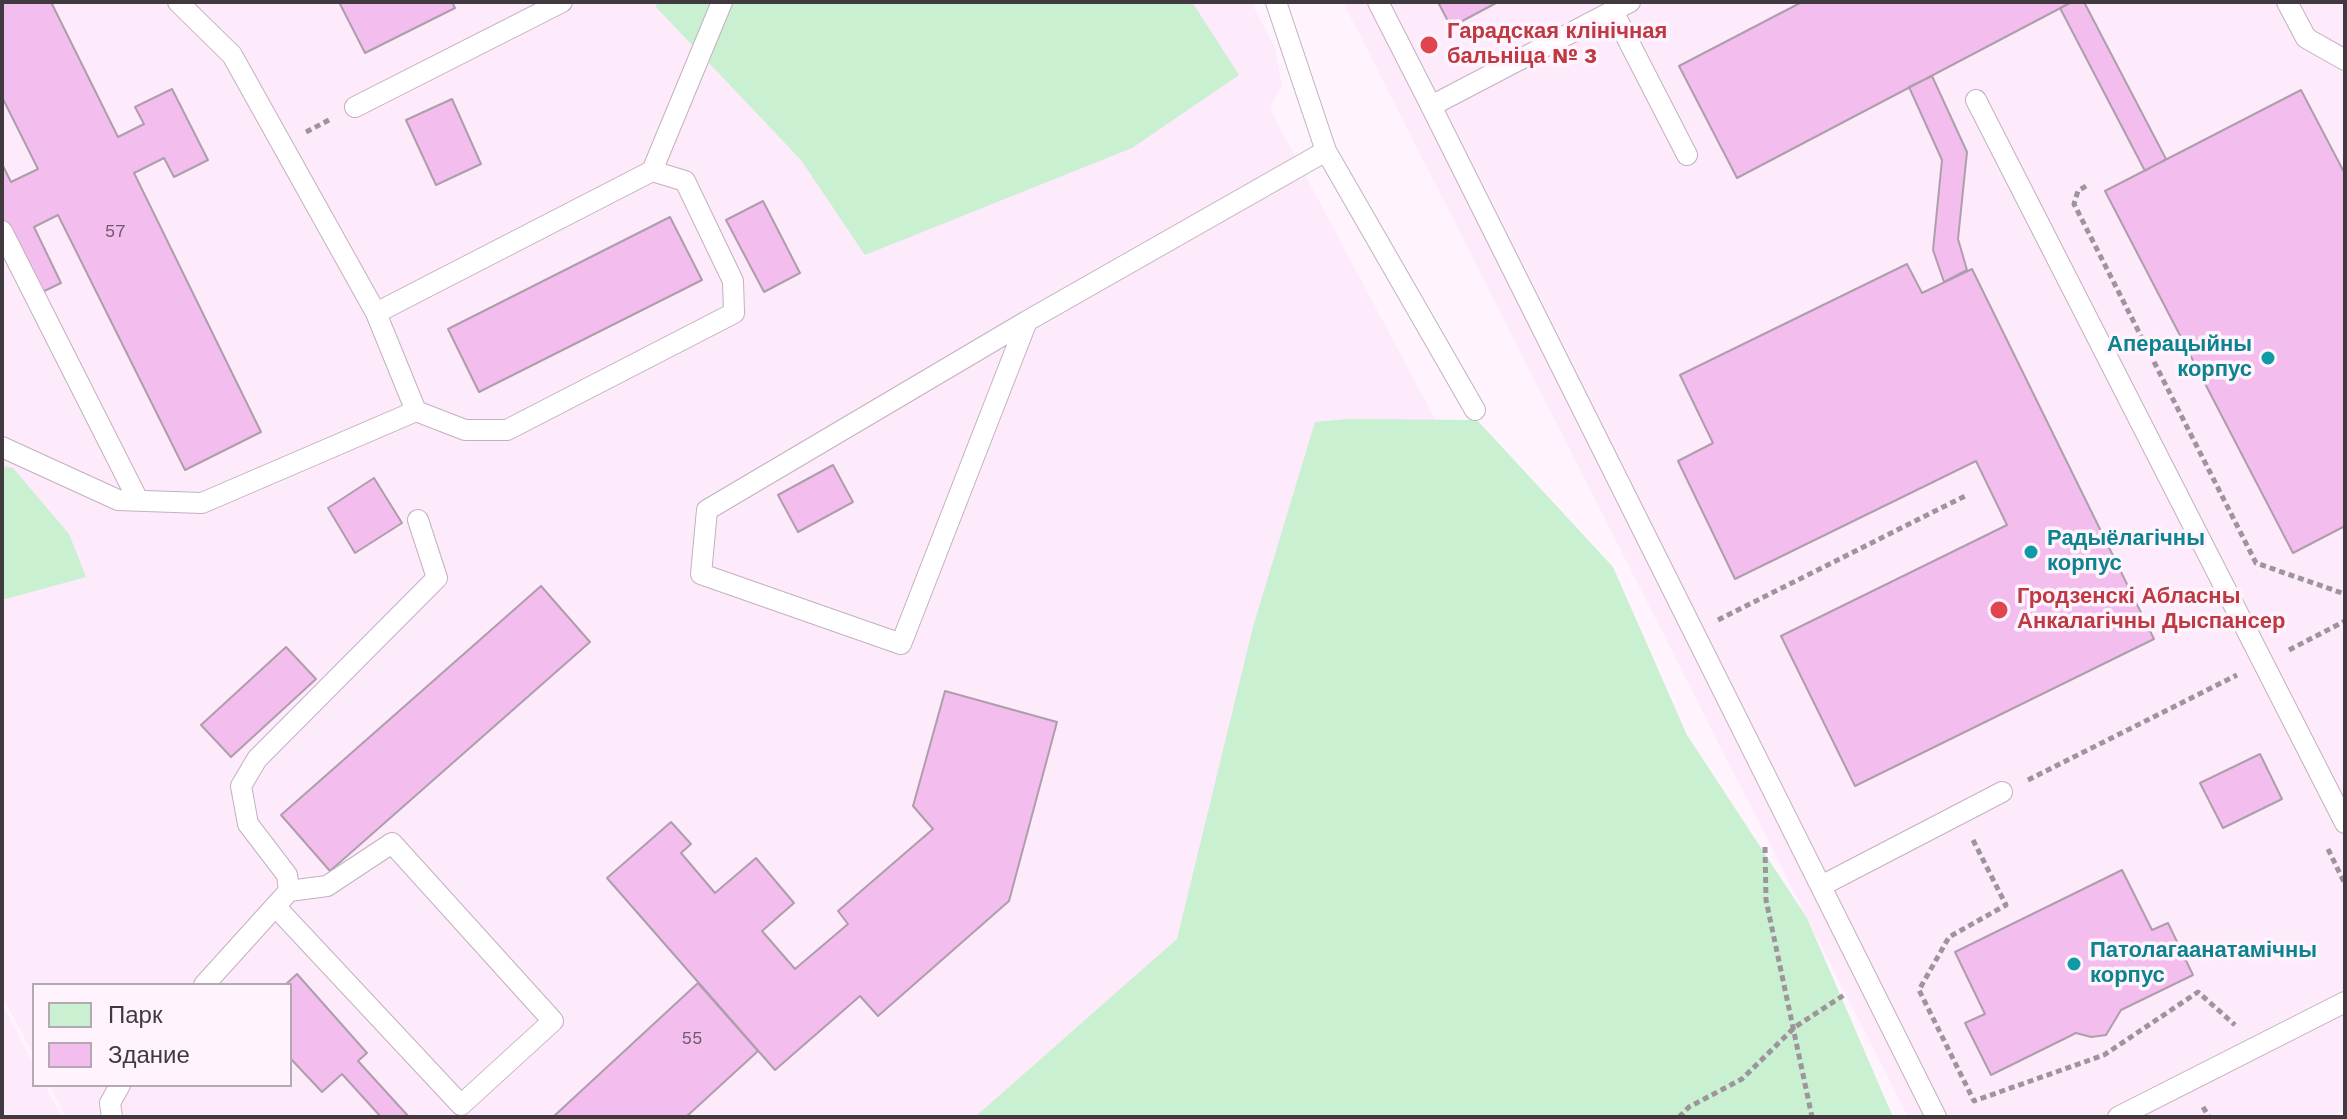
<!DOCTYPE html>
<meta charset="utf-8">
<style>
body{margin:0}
#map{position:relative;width:2347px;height:1119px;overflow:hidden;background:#fff4fe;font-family:"Work Sans",sans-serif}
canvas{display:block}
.frame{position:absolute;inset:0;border:4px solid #40393f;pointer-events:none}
.legend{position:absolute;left:32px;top:983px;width:260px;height:104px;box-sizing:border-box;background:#fff4fe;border:2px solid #b3a9b2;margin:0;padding:10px 14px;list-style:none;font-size:24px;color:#40393f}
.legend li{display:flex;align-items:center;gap:16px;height:40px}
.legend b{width:40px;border:2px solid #b3a9b2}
</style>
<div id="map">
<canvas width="2347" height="1119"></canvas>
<div class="frame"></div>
<ul class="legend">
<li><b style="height:22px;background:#c9f0d0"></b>Парк</li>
<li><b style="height:22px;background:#f3bdee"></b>Здание</li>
</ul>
</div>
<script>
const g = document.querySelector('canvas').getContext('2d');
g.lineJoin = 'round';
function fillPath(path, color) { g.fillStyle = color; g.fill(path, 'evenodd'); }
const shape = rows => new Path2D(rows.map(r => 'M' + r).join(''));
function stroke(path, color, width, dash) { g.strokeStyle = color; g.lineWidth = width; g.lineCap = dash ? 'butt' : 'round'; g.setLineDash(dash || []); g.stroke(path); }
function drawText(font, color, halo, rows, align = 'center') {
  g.font = font + ' "Work Sans",sans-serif'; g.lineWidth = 7; g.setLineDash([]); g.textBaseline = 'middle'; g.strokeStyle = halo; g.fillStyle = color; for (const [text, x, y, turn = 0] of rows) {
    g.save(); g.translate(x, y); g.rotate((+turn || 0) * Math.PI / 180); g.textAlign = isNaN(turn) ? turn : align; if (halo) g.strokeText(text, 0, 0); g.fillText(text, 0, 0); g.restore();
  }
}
fillPath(shape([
 [2,2,1251,2,1275,48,1282,85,1270,109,1708,932,1423,1117,66,1117,49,1085,290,1085,290,985,34,985,34,1056,2,996],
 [1343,2,2339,2,2345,6,2345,1110,2331,1117,1908,1117],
 [2,1003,34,1064,34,1085,45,1085,62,1117,2,1117]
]), '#fdeafb');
fillPath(shape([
 [657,2,1192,2,1239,75,1132,148,865,255,801,160,656,7],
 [1348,419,1477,420,1613,567,1687,735,1807,918,1893,1117,975,1117,1177,939,1253,627,1315,422],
 [2,466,13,468,69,534,86,577,2,600]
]), '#c9f0d0');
const building = shape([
 [2,2,51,2,118,137,144,124,135,107,172,89,208,160,174,177,164,158,134,173,261,432,185,470,58,215,34,227,61,283,38,294,2,241,2,164,11,182,38,169,2,97,2,2],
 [339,2,452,2,455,8,365,53,339,2],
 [1438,2,1498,2,1451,27,1438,2],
 [1802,2,2072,2,1737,178,1679,66,1802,2],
 [2072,2,2084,2,2166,159,2145,171,2060,8,2072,2],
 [1932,76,1967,152,1958,239,1967,270,1944,282,1933,250,1942,160,1909,87,1932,76],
 [2301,90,2345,174,2345,526,2293,553,2105,191,2301,90],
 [452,99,481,164,436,185,406,120,452,99],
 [763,201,800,273,764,292,726,220,763,201],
 [670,217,702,280,479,392,448,329,670,217],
 [1907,264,1922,293,1972,269,2154,639,1855,786,1781,636,2007,525,1976,461,1735,579,1678,461,1713,443,1680,375,1907,264],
 [833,465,853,502,798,532,778,495,833,465],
 [374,478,402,523,355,553,328,508,374,478],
 [541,586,590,642,330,871,281,815,541,586],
 [286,647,316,679,231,757,201,725,286,647],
 [945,691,1057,722,1009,901,878,1016,860,996,775,1070,607,878,671,822,691,844,681,853,715,893,756,858,794,903,762,931,795,969,848,924,838,911,933,829,913,806,945,691],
 [2260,754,2282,799,2223,828,2200,783,2260,754],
 [2122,870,2152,930,2168,923,2193,975,2121,1010,2106,1035,2091,1037,2076,1033,1991,1075,1965,1023,1985,1014,1955,952,2122,870],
 [297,974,367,1053,358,1061,409,1117,381,1117,342,1074,322,1092,290,1058,290,985,285,985,297,974],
 [698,983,758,1051,686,1117,553,1117,698,983]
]);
fillPath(building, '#f3bdee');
stroke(building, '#ae9eac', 2);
const service = shape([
 [178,2,232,55,376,313,416,411],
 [1276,2,1326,151,1475,410],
 [1378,2,1431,106],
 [1630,2,1431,106,1936,1117],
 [2287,2,2306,38,2345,60],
 [1613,11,1687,155],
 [1976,100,2345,823],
 [355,107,562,2],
 [2,231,138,500],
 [376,313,652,171,722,2],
 [1027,321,707,510,701,574,901,644,1027,321,1326,151],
 [2,447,118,500,202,503,416,411,465,430,507,430,734,313,733,281,685,181,652,171],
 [1821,886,2002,792],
 [275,906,461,1105,553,1021,392,843,327,886,289,891],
 [204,985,289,891,287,875,248,824,241,786,257,759,437,578,418,520],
 [112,1117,110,1103,120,1085],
 [2118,1117,2345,1002]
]);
stroke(service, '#c2b1c0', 22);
stroke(shape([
 [306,132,329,120],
 [2086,186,2078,191,2074,204,2256,563,2345,594],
 [1718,620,1967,495],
 [2289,650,2345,621],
 [2028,780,2237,675],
 [1973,840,2006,905,1949,937,1919,990,1974,1101,2104,1055,2198,992,2235,1025],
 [1765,847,1766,900,1812,1117],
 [2328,849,2345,884],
 [2203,1107,2209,1117],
 [1679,1117,1689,1107,1742,1079,1795,1027,1844,995]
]), '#9d949c', 5, [6, 4]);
stroke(service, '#fff', 20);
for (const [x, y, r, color] of [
 [1429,45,10,"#e0444e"],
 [2268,358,8,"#0f9aa8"],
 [2031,552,8,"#0f9aa8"],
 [1999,610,10,"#e0444e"],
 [2074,964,8,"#0f9aa8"]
]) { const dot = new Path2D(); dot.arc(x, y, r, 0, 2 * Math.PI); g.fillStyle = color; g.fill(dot); stroke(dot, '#fff4fe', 3); }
drawText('18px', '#6d5a6b', null, [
 ["57",115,232],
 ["55",692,1039]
]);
drawText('bold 22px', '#be3a42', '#fff4fe', [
 ["Гарадская клінічная",1447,32],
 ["бальніца № 3",1447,57],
 ["Гродзенскі Абласны",2017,597],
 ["Анкалагічны Дыспансер",2017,622]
], 'left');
drawText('bold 22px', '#0d838f', '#fff4fe', [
 ["Аперацыйны",2252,345,"right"],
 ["корпус",2252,370,"right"],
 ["Радыёлагічны",2047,539],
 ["корпус",2047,564],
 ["Патолагаанатамічны",2090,951],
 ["корпус",2090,976]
], 'left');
</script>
